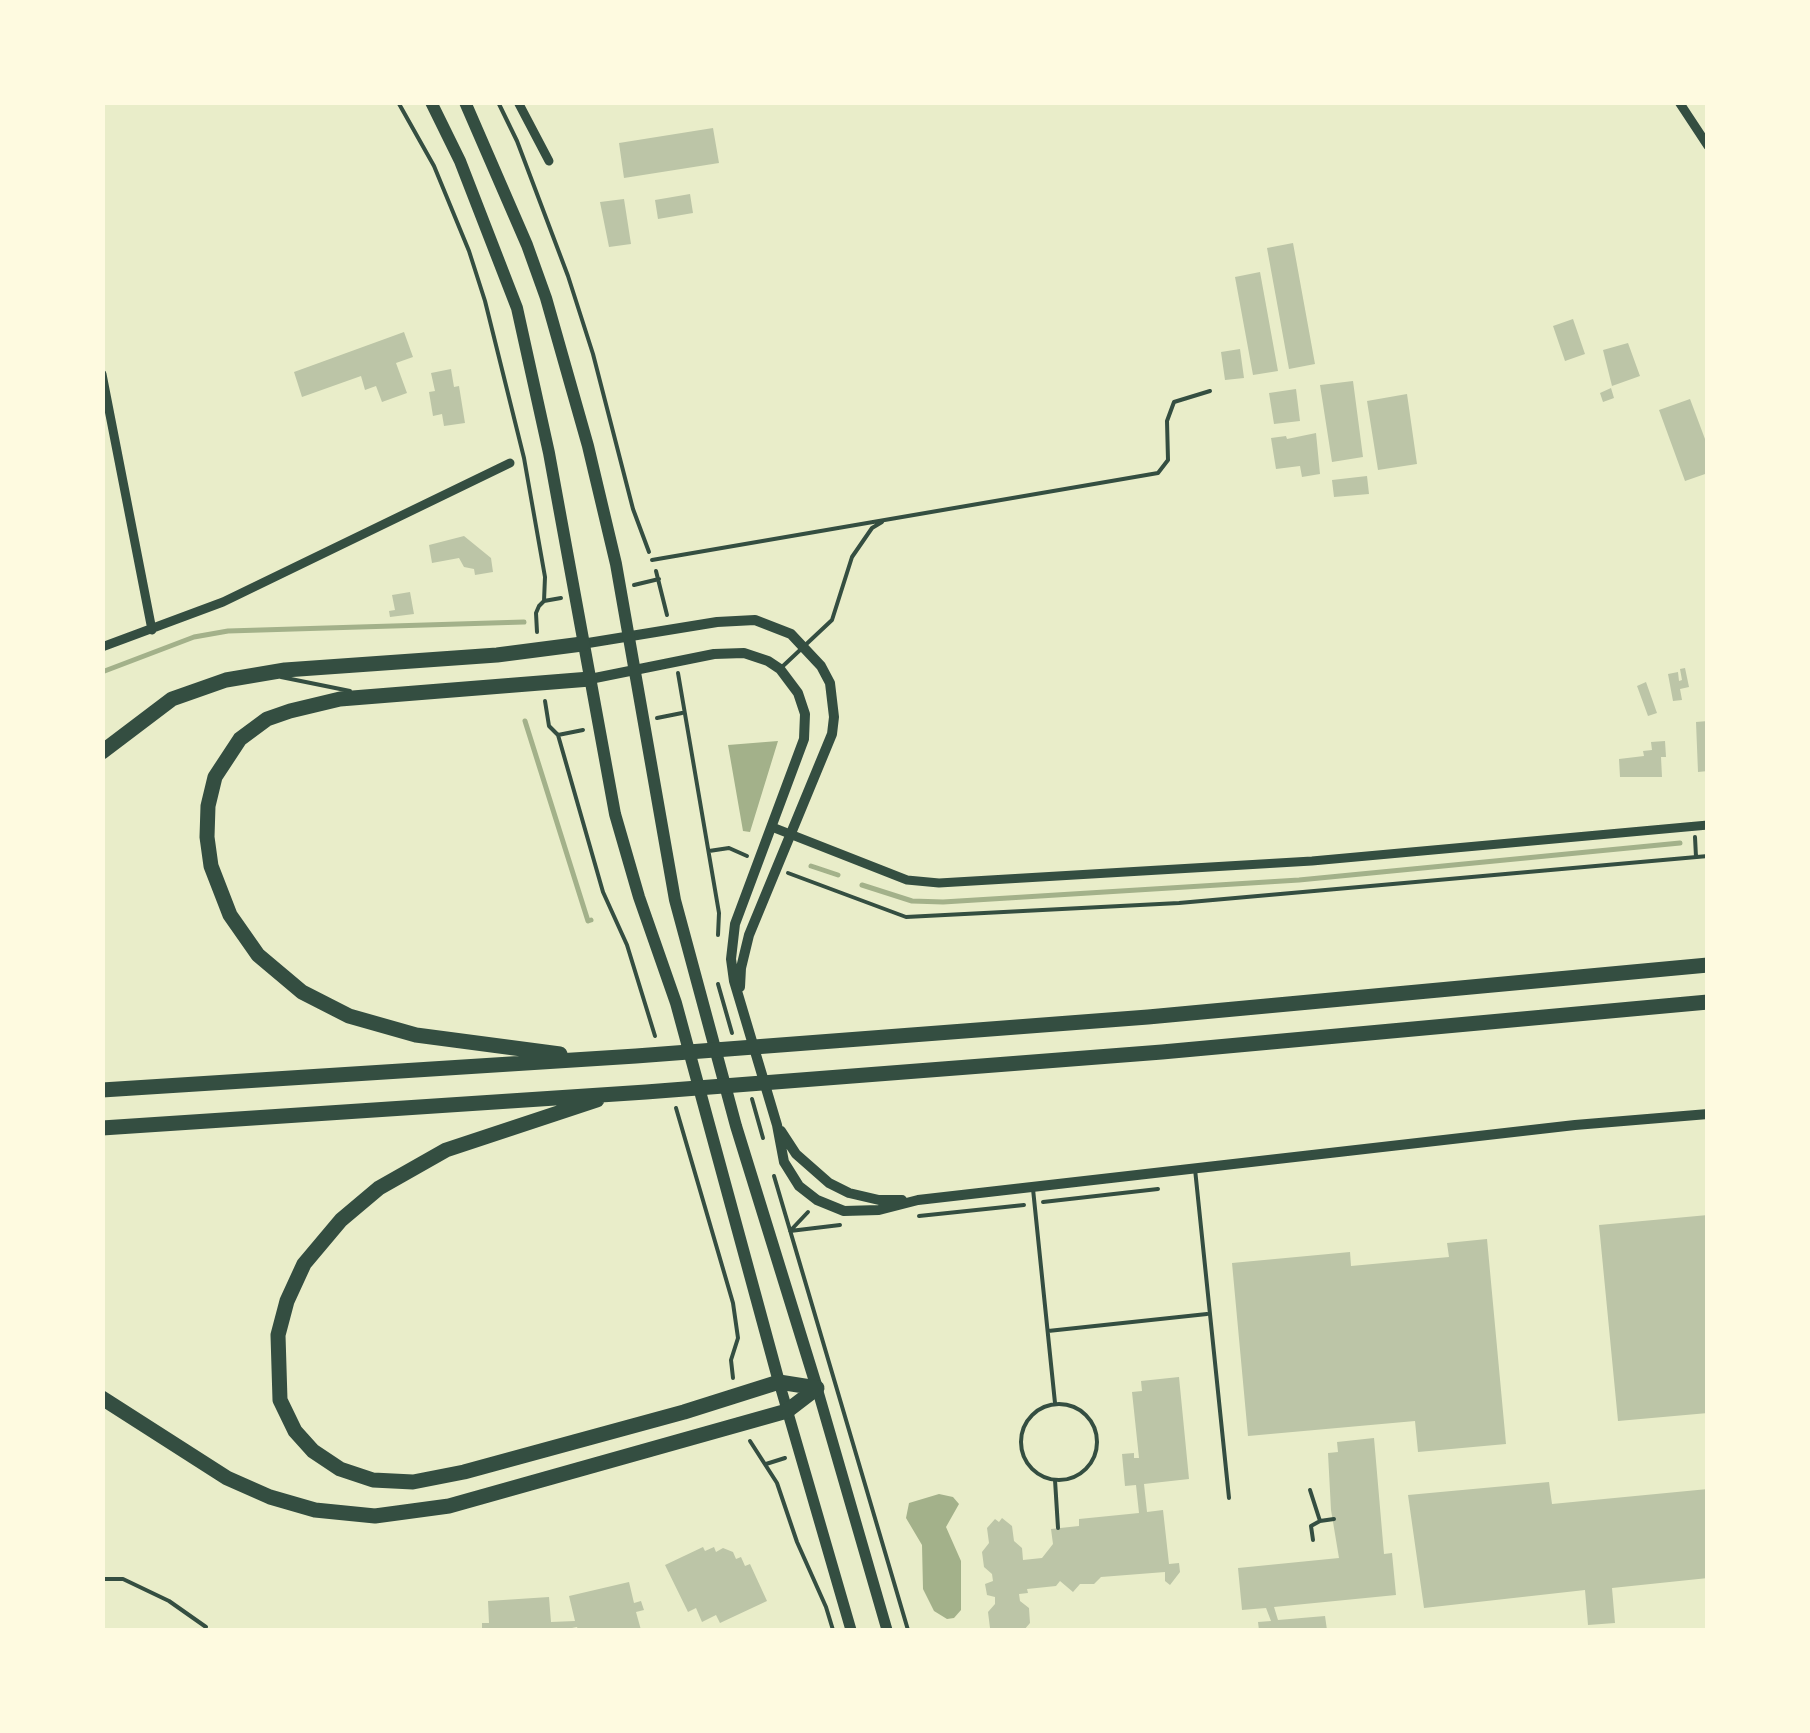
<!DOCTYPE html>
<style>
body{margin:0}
#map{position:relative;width:1810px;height:1733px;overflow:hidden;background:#e9edc9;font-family:"Titillium Web",sans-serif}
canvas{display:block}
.frame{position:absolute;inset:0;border:105px solid #fefae0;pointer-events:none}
</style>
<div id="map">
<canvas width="1810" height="1733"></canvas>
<div class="frame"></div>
</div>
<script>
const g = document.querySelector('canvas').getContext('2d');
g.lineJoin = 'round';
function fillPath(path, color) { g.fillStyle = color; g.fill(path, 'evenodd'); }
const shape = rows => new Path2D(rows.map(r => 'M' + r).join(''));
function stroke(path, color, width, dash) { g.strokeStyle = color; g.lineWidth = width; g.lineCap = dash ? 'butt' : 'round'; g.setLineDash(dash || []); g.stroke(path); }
fillPath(shape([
 [778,741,750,832,743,831,728,745],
 [939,1494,953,1497,959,1504,946,1527,961,1561,961,1610,954,1618,947,1619,934,1611,923,1589,922,1545,906,1518,909,1503]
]), '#a3b18a');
stroke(shape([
 [102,672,194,637,228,631,524,622],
 [525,721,588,921,591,920],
 [811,866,838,875],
 [862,885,912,901,943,902,1299,880,1680,843]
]), '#a3b18a', 5);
fillPath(shape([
 [713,128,719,163,624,178,619,143],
 [690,194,693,213,658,219,655,200],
 [624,199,631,244,609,247,600,202],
 [1293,243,1315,364,1289,369,1267,248],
 [1260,272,1278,371,1253,375,1235,277],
 [1573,319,1585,354,1565,361,1553,326],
 [404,332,413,357,396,363,407,393,382,402,376,386,365,390,361,376,302,397,294,372],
 [1628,343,1640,376,1612,386,1603,350],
 [1240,349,1244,378,1225,380,1221,352],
 [451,369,454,387,459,386,465,423,444,426,442,414,433,416,429,392,435,391,431,373],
 [1353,381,1363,457,1332,462,1320,385],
 [1611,388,1614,398,1603,402,1600,393],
 [1296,389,1300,421,1274,424,1269,393],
 [1407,394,1417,464,1378,470,1367,401],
 [1690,399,1708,447,1708,473,1685,481,1659,410],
 [1316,433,1320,474,1302,477,1300,466,1276,469,1271,438,1286,436,1287,439],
 [1367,476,1369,494,1334,497,1332,480],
 [464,536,491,558,493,572,475,575,474,569,464,567,459,558,432,563,429,545],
 [410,592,414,614,390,617,389,611,395,610,392,595],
 [1685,668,1689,687,1680,689,1682,700,1673,701,1668,674,1678,672,1679,681,1682,680,1680,669],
 [1646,682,1657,713,1648,716,1637,686],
 [1708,721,1708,771,1698,772,1696,722],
 [1665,741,1666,757,1661,757,1662,777,1620,777,1619,759,1644,756,1643,751,1652,750,1651,742],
 [1708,1215,1708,1413,1618,1421,1599,1225],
 [1487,1239,1506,1444,1418,1452,1415,1421,1248,1436,1232,1263,1350,1252,1351,1266,1449,1257,1447,1243],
 [1179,1377,1189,1479,1144,1484,1147,1512,1163,1510,1169,1564,1179,1563,1180,1572,1170,1585,1165,1581,1165,1572,1101,1577,1094,1584,1080,1584,1073,1592,1060,1581,1056,1586,1027,1589,1028,1593,1019,1594,1020,1601,1029,1608,1030,1623,1024,1630,993,1630,990,1628,988,1612,995,1604,995,1597,987,1595,985,1584,993,1581,992,1574,984,1567,982,1552,989,1543,987,1528,995,1519,999,1522,1002,1518,1012,1526,1014,1541,1022,1548,1023,1560,1042,1558,1053,1544,1051,1529,1079,1526,1079,1519,1139,1513,1136,1485,1125,1486,1122,1454,1134,1453,1134,1458,1139,1458,1132,1392,1142,1391,1141,1381],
 [1374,1438,1384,1554,1392,1553,1396,1595,1274,1607,1278,1620,1325,1616,1327,1630,1259,1630,1258,1622,1271,1621,1266,1608,1242,1610,1238,1568,1339,1558,1331,1510,1328,1453,1338,1452,1337,1442],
 [1549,1482,1552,1504,1708,1489,1708,1578,1612,1588,1615,1623,1588,1625,1585,1590,1424,1608,1408,1495],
 [703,1547,705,1551,714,1547,716,1552,723,1548,733,1552,736,1559,741,1557,745,1566,750,1564,767,1601,720,1623,716,1615,702,1622,696,1608,688,1612,665,1565],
 [629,1582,634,1603,641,1601,644,1610,636,1612,641,1630,578,1630,577,1627,562,1630,482,1630,482,1623,489,1623,488,1601,549,1597,551,1622,575,1621,569,1596]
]), '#bcc5a7');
stroke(shape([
 [398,102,434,166,469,251,485,301,524,458,545,577,544,601],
 [498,102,517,141,568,276,593,354,633,509,649,552],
 [656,571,667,615],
 [634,585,659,579],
 [537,632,536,613,539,606,544,601,561,598],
 [678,673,719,913,718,935],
 [545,701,549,726,558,735,603,892,627,945,655,1036],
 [657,718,682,713],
 [558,735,583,730],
 [1695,837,1696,857],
 [709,851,729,848,747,856],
 [788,873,906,917,1179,903,1708,856],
 [718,984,732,1033],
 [752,1099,763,1138],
 [676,1108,733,1303,738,1338,731,1360,733,1378],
 [774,1176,908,1630],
 [1043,1202,1158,1189],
 [919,1216,1024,1205],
 [791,1230,808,1212],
 [790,1231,840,1225],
 [750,1441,777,1483,797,1542,826,1607,833,1630],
 [766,1464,785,1458],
 [1055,1480,1058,1528],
 [1310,1490,1320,1521,1311,1526,1313,1540],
 [1320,1521,1334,1519]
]), '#344e41', 4);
stroke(shape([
 [652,560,1158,473,1168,460,1167,421,1174,402,1210,391],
 [783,666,832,620,852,557,872,528,882,522],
 [281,677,350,691],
 [1195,1169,1229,1498],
 [1033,1189,1055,1403],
 [1048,1331,1207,1314],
 '1021 1442a38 38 0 1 1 76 0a38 38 0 1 1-76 0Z',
 [102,1579,123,1579,169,1601,206,1627]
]), '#344e41', 4);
stroke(shape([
 [518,102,549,161],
 [1679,102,1708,146],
 [102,374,152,630],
 [102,647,223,602,510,463],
 [772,827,907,880,939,883,1312,861,1708,825]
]), '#344e41', 9);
stroke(shape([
 [582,644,717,622,755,620,791,634,821,666,830,683,834,717,832,734,749,935,741,968,740,987],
 [590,679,714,654,744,653,768,661,780,669,798,693,805,714,804,739,735,924,731,959,734,981,777,1125,784,1162,799,1186,817,1200,844,1211,879,1210,918,1200,1575,1125,1708,1114],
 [781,1131,796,1154,829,1183,849,1193,879,1200,902,1200]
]), '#344e41', 10);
stroke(shape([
 [779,1382,851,1630],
 [817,1388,887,1630]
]), '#344e41', 11);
stroke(shape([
 [431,102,460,161,517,308,549,453,615,814,639,897,676,1003,779,1382],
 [465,102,527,245,546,298,588,446,616,564,675,900,736,1126,817,1388]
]), '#344e41', 12);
stroke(shape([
 [102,752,172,699,226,680,285,670,497,655,582,644],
 [560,1054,416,1035,349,1016,302,992,258,955,230,915,211,866,207,837,208,806,215,777,240,739,267,719,290,711,340,699,590,679],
 [102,1090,636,1056,1148,1017,1708,965],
 [597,1100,446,1150,379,1188,341,1220,304,1264,287,1301,278,1335,280,1400,295,1431,313,1451,340,1469,373,1480,413,1482,464,1472,684,1412,779,1382,817,1388],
 [102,1128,646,1092,1162,1052,1708,1002],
 [102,1398,227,1478,270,1497,315,1510,375,1516,449,1506,787,1411,817,1388]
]), '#344e41', 15);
</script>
